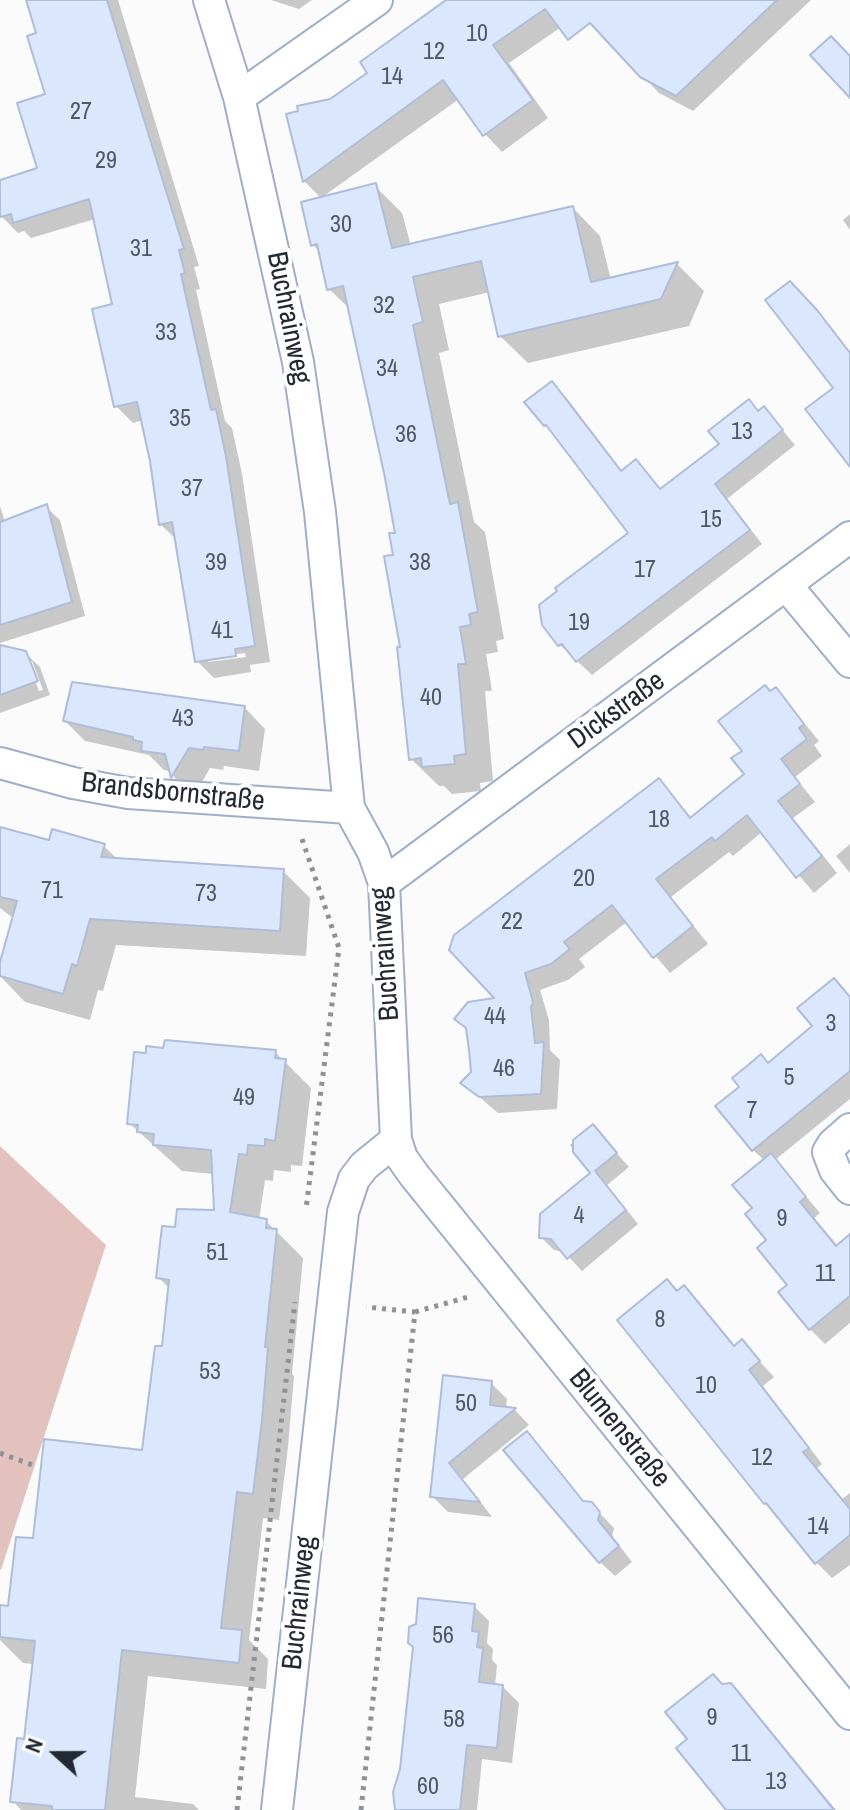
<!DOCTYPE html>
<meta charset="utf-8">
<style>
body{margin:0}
#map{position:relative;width:850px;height:1810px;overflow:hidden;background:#fbfbfb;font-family:"Archivo Narrow",sans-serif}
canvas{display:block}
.north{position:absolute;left:16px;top:1714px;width:80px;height:80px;-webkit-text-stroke:6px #fff;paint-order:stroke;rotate:291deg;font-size:22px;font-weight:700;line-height:32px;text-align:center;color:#232933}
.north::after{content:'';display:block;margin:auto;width:28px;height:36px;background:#232933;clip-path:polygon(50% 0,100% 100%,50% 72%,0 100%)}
</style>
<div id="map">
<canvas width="850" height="1810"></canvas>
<div class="north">N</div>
</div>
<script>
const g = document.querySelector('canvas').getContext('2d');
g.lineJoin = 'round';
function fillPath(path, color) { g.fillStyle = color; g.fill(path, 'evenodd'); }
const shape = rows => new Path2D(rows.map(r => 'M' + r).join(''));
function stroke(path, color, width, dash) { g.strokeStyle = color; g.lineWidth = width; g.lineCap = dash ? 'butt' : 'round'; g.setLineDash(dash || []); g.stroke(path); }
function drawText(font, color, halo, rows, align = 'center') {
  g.font = font + ' "Archivo Narrow",sans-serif'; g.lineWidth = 8; g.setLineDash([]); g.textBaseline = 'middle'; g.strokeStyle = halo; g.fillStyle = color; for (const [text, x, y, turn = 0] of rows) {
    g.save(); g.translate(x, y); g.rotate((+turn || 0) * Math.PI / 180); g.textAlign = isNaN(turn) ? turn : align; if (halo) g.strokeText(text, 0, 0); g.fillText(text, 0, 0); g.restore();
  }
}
fillPath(shape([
 [0,1146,106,1245,1,1570,0,1569]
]), '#e3c2be');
fillPath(shape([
 [27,0,118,0,199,266,194,267,200,289,196,290,225,421,232,428,242,474,270,662,250,665,251,672,214,678,197,661,177,540,160,524,152,461,143,420,133,423,116,406,115,306,95,219,31,238,24,231,18,233,1,216,0,182,40,169,48,96,38,34],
 [245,653,246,657,208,662,208,658],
 [271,0,312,0,299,9],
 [450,0,811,0,693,111,659,93,583,12,509,63,548,118,502,152,485,134,459,99,321,198,304,181,288,115,330,101,370,73],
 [375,186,402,213,411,246,573,208,600,236,611,280,677,264,704,291,689,326,528,363,500,336,490,292,439,304,449,350,439,353,474,522,485,532,504,639,496,641,498,652,486,654,492,691,485,691,493,781,480,783,481,791,452,794,444,786,439,786,411,759,397,534,351,310,329,289,320,252,313,245],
 [850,214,850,230,843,220],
 [552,384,566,397,623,472,636,461,662,490,764,408,795,445,727,499,762,544,592,675,560,645,630,533,545,425],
 [0,506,5,522,46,507,60,520,85,616,0,643],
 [0,647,25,653,40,667,50,695,0,713],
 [28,661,32,661,43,690,39,691],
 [776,689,819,741,814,745,822,756,795,777,815,802,793,818,837,873,814,893,762,832,733,856,729,852,671,897,708,944,670,973,627,922,579,959,585,967,568,980,540,990,549,1020,550,1050,560,1060,557,1109,498,1113,463,1083,473,1073,468,1031,456,1019,498,1000,659,780,692,818,747,775,744,751,771,693],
 [245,708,265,729,259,771,224,766,223,770,210,768,194,796,174,777,173,772,164,770,149,755,85,741,65,721],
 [0,832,51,843,104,846,118,860,283,871,310,898,306,956,116,945,103,991,98,990,90,1020,25,1002,0,976,14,919,0,908],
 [850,844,850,873,836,856],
 [834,980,850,996,850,1099,775,1160,820,1213,814,1218,850,1260,850,1323,825,1344,810,1329,754,1209,765,1161,753,1150,769,1065,815,1027],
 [275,1052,311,1088,302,1166,291,1165,291,1172,274,1170,273,1181,265,1180,259,1220,266,1221,303,1258,292,1374,294,1376,288,1447,279,1520,263,1518,249,1640,268,1659,266,1689,148,1676,135,1797,193,1804,199,1810,21,1810,13,1801,26,1741,34,1664,23,1663,0,1640,0,1607,10,1608,35,1541,143,1452,164,1349,170,1289,158,1277,177,1230,216,1212,214,1174,182,1171,129,1123],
 [593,1127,629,1167,607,1185,638,1224,582,1271,564,1252,554,1250,541,1237,593,1174,570,1145],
 [684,1288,735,1347,742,1342,774,1377,763,1386,822,1464,817,1468,842,1499,850,1493,850,1565,832,1578,817,1563,678,1292],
 [444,1378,491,1383,507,1399,506,1409,515,1410,529,1425,463,1479,492,1517,448,1512,433,1497],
 [527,1434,585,1503,591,1504,614,1528,612,1536,632,1562,615,1576,600,1562],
 [474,1606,489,1621,487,1643,493,1649,492,1660,497,1665,495,1686,503,1687,519,1703,512,1763,482,1759,477,1810,395,1810,395,1792],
 [730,1685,752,1708,836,1810,728,1810,689,1739,722,1686]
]), '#0003');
const building = shape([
 [26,0,107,0,184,249,179,250,185,273,181,274,211,410,216,409,226,456,255,646,235,649,236,656,195,662,172,522,159,525,150,461,137,402,114,407,92,309,112,304,89,199,13,223,11,214,0,217,0,180,37,168,17,103,45,94,27,36,36,33,26,0],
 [446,0,777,0,676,96,640,77,590,23,568,40,545,9,493,45,533,100,483,136,443,80,303,182,286,114,298,111,297,106,330,99,367,73,360,62,446,0],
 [831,36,850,56,850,98,810,55,831,36],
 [376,183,392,248,573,206,591,282,678,262,661,299,498,337,481,261,413,277,423,322,413,325,450,504,458,502,478,612,469,614,471,625,460,627,466,664,458,664,466,754,454,756,455,764,422,767,421,758,409,760,397,647,400,647,384,556,393,555,389,533,395,533,384,473,343,286,327,290,317,244,311,246,301,202,376,183],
 [790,281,817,310,850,353,850,467,805,409,833,388,765,300,790,281],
 [552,381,621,471,636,459,660,489,719,444,708,431,749,399,758,411,764,406,783,430,715,484,750,530,576,662,562,644,558,646,542,625,539,605,557,591,555,588,628,533,546,425,544,426,524,402,552,381],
 [47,504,72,602,0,625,0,522,47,504],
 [0,645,26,651,38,681,0,695,0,645],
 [72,682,245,706,239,751,204,747,203,750,189,748,171,778,165,754,141,751,142,742,133,740,133,737,63,721,72,682],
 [765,685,770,691,776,687,804,724,799,728,807,739,781,759,800,784,778,801,822,856,796,878,747,815,715,841,712,837,656,879,693,926,653,958,612,905,564,942,570,949,551,964,525,973,533,1002,531,1007,535,1043,544,1042,541,1094,479,1097,460,1083,471,1072,469,1050,466,1028,454,1019,468,1002,494,998,449,950,454,935,659,778,690,818,744,774,731,758,742,751,718,721,765,685],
 [0,827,49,840,52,829,105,844,101,857,284,869,280,931,90,919,77,966,72,964,63,994,0,976,0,962,17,901,0,897,0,827],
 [834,978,850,997,850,1071,752,1151,715,1106,739,1087,732,1078,747,1066,761,1054,768,1063,812,1026,797,1008,834,978],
 [165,1040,276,1050,275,1058,286,1059,275,1141,265,1139,265,1146,248,1145,247,1155,239,1154,230,1212,267,1219,266,1228,277,1229,265,1347,268,1347,262,1420,253,1494,237,1492,221,1628,242,1630,239,1663,122,1650,105,1810,52,1810,52,1806,10,1802,17,1738,24,1739,35,1641,0,1637,0,1605,8,1606,16,1537,33,1538,44,1439,142,1450,155,1346,162,1346,169,1280,156,1278,162,1226,175,1227,177,1209,214,1210,211,1150,153,1145,154,1134,137,1132,138,1125,127,1124,134,1052,146,1053,146,1046,163,1048,165,1040],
 [593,1124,617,1153,595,1171,626,1210,567,1259,551,1239,539,1238,540,1214,590,1173,573,1152,573,1140,593,1124],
 [771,1153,806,1197,800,1202,836,1246,850,1234,850,1296,809,1330,778,1292,787,1285,757,1248,766,1240,745,1214,752,1208,732,1185,771,1153],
 [667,1279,677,1291,684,1285,734,1346,742,1339,760,1361,749,1370,809,1448,803,1452,850,1509,850,1535,815,1564,766,1503,764,1504,617,1320,667,1279],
 [443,1375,492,1381,490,1405,516,1408,449,1463,480,1502,430,1497,443,1375],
 [527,1431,583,1501,592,1502,600,1512,598,1520,619,1546,599,1563,503,1450,527,1431],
 [418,1598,475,1604,472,1631,479,1632,477,1647,483,1648,479,1682,503,1685,497,1748,467,1745,460,1810,395,1810,393,1792,400,1769,413,1647,408,1643,409,1627,416,1624,418,1598],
 [713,1674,722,1684,731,1683,834,1810,726,1810,676,1748,687,1739,665,1712,713,1674]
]);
fillPath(building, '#dbe7fd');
stroke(building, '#aebdd8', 2);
const street = shape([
 [209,0,239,97,298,362,320,512,349,808,373,852,384,883,396,1140,364,1166,354,1179,343,1212,277,1810],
 [239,97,377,0],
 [787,586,850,662],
 [0,763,73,783,128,793,349,808],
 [384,883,850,537],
 [850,1129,833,1144,828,1152,835,1170,850,1189],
 [396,1140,402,1158,414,1175,850,1714]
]);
stroke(street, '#a0afc9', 34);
stroke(shape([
 [302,839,339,948,306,1209],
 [415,1312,468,1297],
 [0,1453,35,1466],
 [237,1810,295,1302],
 [361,1810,415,1312,366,1307]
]), '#8e9196', 5, [4, 6]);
stroke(street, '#fff', 30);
drawText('24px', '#515866', null, [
 ["10",477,35],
 ["12",434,53],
 ["14",392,78],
 ["27",81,113],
 ["29",106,162],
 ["30",341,226],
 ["31",141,250],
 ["32",384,307],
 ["33",166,334],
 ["34",387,370],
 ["35",180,420],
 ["13",742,433],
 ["36",406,436],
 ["37",192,490],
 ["15",711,521],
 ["39",216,564],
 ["38",420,564],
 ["17",645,571],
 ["19",579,624],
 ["41",222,632],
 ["40",431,699],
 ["43",183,720],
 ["18",659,821],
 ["20",584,880],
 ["71",52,892],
 ["73",206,895],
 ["22",512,923],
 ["44",495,1018],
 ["3",831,1025],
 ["46",504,1070],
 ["5",789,1079],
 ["49",244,1099],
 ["7",752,1112],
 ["4",579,1217],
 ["9",782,1220],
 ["51",217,1254],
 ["11",825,1275],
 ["8",660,1321],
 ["53",210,1373],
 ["10",706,1387],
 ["50",466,1405],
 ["12",762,1459],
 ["14",818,1528],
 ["56",443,1637],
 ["9",712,1719],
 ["58",454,1721],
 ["11",741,1755],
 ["13",776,1783],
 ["60",428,1788]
]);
drawText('28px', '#232933', '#fff', [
 ["Buchrainweg",288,318,79],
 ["Dickstraße",617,711,-36],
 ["Brandsbornstraße",173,793,6],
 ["Buchrainweg",386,954,-94],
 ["Blumenstraße",619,1429,51],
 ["Buchrainweg",300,1603,-84]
]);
</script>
